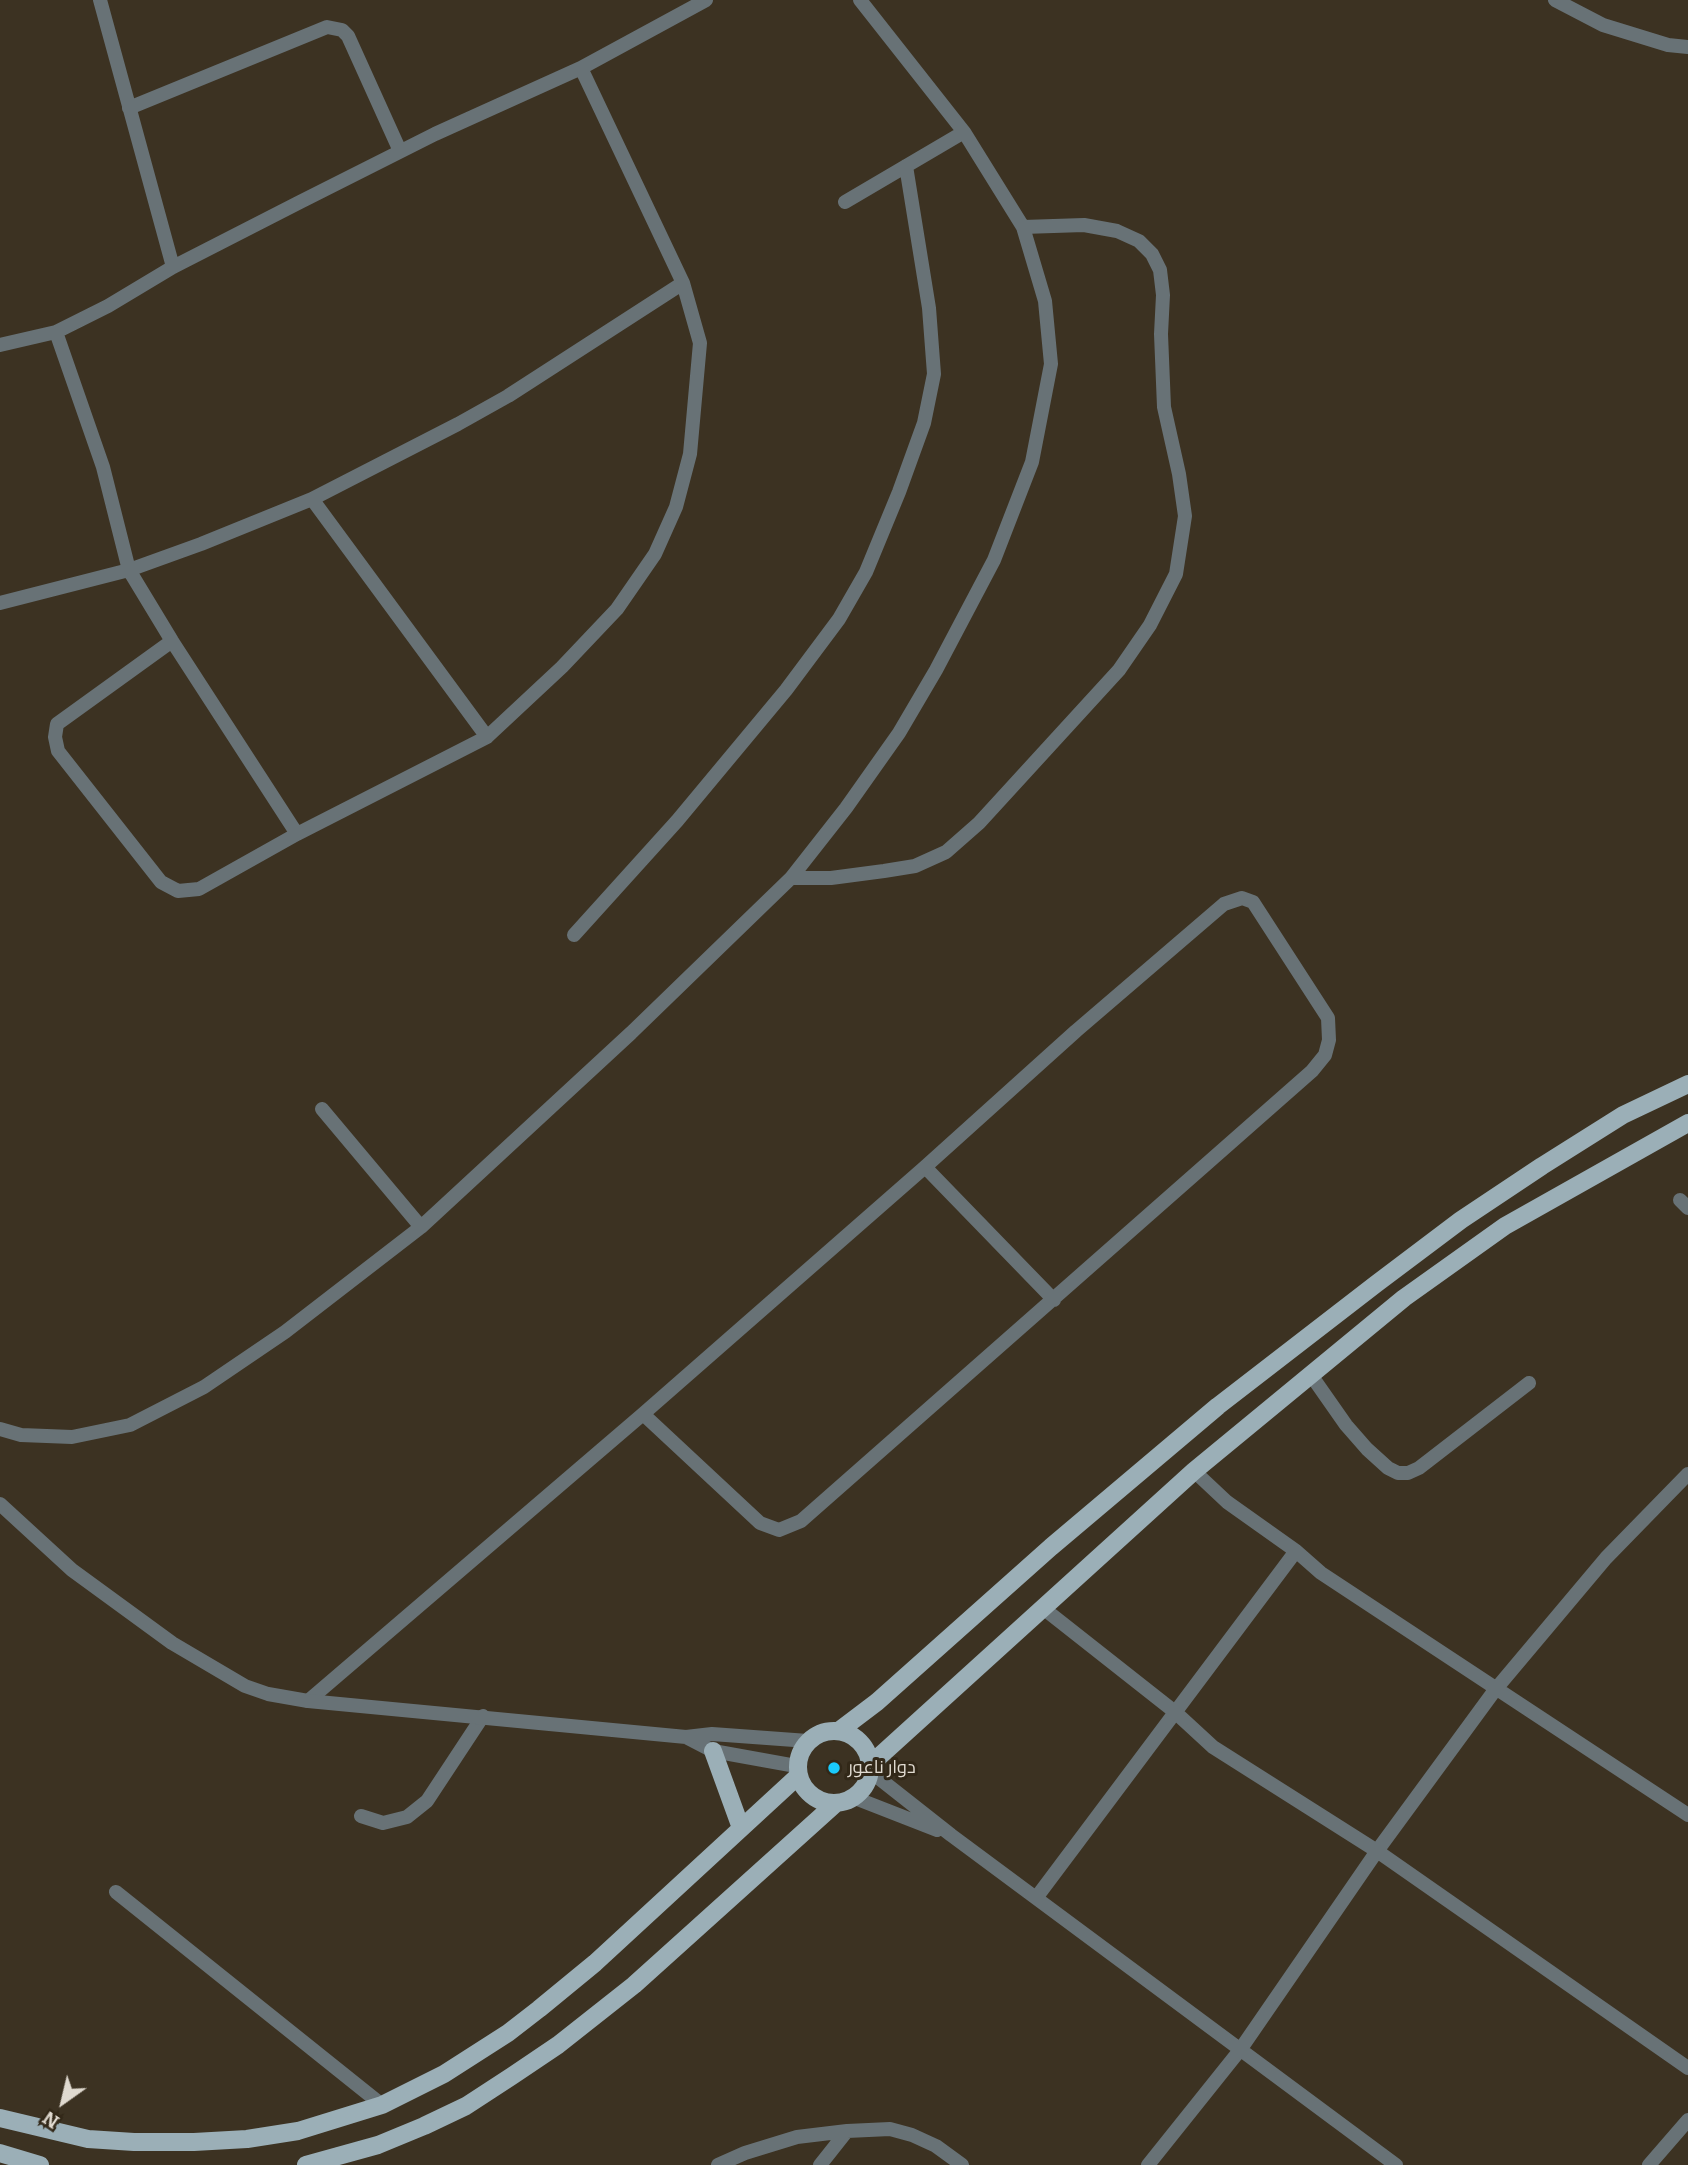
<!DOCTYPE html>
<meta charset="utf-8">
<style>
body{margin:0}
#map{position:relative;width:1688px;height:2165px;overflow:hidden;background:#3c3222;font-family:Bitter,serif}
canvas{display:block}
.north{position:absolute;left:28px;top:2067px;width:70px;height:70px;-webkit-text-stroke:5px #322818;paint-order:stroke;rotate:214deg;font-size:19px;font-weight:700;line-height:28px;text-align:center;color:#e0dad0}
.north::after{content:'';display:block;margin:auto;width:24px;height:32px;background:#e0dad0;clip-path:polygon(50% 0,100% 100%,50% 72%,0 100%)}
</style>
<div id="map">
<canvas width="1688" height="2165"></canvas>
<div class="north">N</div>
</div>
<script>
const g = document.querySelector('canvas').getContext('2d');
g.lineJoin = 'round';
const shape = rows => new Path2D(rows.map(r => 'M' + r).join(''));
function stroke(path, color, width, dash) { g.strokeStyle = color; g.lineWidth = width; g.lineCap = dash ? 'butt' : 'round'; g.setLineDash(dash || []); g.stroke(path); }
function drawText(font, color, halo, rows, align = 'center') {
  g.font = font + ' Bitter,Cairo,serif'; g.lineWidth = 6; g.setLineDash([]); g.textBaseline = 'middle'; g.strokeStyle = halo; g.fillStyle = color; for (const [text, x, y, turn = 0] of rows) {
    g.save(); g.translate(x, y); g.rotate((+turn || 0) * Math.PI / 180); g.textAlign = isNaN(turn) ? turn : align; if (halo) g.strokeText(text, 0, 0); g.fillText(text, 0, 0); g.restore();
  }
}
stroke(shape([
 [100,0,173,267],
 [1555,0,1603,25,1668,45,1688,47],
 [129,108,327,27,342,30,348,36,400,151],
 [845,202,964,132],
 [56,332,103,467,129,570,172,641,297,834,487,737,562,667,617,609,655,554,676,507,690,454,700,343,683,283,581,68],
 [0,345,56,332,108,306,173,267,300,202,435,134,581,68,706,0],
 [312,499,487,737],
 [0,603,129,570,201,544,312,499,458,424,508,396,683,283],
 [172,641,57,724,55,737,58,751,161,882,178,891,199,889,297,834],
 [791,878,831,878,884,871,915,866,946,852,979,823,1119,670,1150,625,1176,574,1185,516,1179,474,1164,407,1161,334,1163,295,1160,270,1152,254,1139,241,1117,231,1084,225,1023,227],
 [574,935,677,821,786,690,839,619,866,572,899,492,924,423,934,374,929,308,906,166],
 [322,1109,421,1227],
 [925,1167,1054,1300],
 [1680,1200,1688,1208],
 [1311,1375,1346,1425,1367,1449,1388,1468,1398,1473,1408,1473,1419,1468,1529,1383],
 [0,1429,21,1435,72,1437,130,1425,204,1387,285,1332,421,1227,631,1033,791,878,846,808,899,733,936,670,994,560,1032,462,1051,364,1045,301,1023,227,964,132,860,0],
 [1194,1471,1227,1502,1296,1551,1321,1573,1688,1815],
 [1043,1608,1175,1712,1213,1747,1377,1851,1688,2068],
 [308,1701,643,1414,925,1167,1076,1031,1224,904,1242,898,1253,902,1328,1018,1329,1040,1325,1055,1312,1071,801,1521,779,1530,760,1523,643,1414],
 [871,1772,951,1835,1396,2165],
 [855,1798,937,1830],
 [361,1816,383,1823,407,1817,427,1801,483,1716],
 [116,1892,382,2105],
 [1036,1898,1296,1551],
 [718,2165,745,2153,797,2137,847,2131],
 [820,2165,847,2131,890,2129,912,2135,936,2146,962,2165],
 [1148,2165,1240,2050,1377,1851,1495,1690,1606,1558,1688,1474]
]), '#687276', 14);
stroke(shape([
 [0,1504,72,1570,172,1643,245,1686,268,1694,308,1701,686,1737,712,1734,808,1741],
 [686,1737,713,1751,796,1766],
 [1649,2165,1688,2120]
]), '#687276', 14);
stroke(shape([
 [840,1730,877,1702,1051,1547,1218,1406,1376,1284,1461,1220,1542,1166,1623,1115,1688,1084],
 '798 1767a36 36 0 1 1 72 0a36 36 0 1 1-72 0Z',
 [713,1751,741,1828],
 [871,1764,1194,1471,1404,1298,1505,1226,1688,1123],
 [0,2118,88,2139,134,2142,194,2142,247,2139,298,2131,382,2105,444,2074,508,2033,539,2009,595,1963,798,1776],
 [0,2153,40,2165],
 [306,2165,378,2145,424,2126,466,2106,512,2076,558,2045,634,1985,835,1804]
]), '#9bafb7', 18);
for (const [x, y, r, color] of [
 [834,1768,7,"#1acafc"]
]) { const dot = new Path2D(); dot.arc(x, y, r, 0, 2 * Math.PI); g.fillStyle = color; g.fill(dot); stroke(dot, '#322818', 2.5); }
drawText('18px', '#e0dad0', '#322818', [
 ["دوار ناعور",848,1768]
], 'left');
</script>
